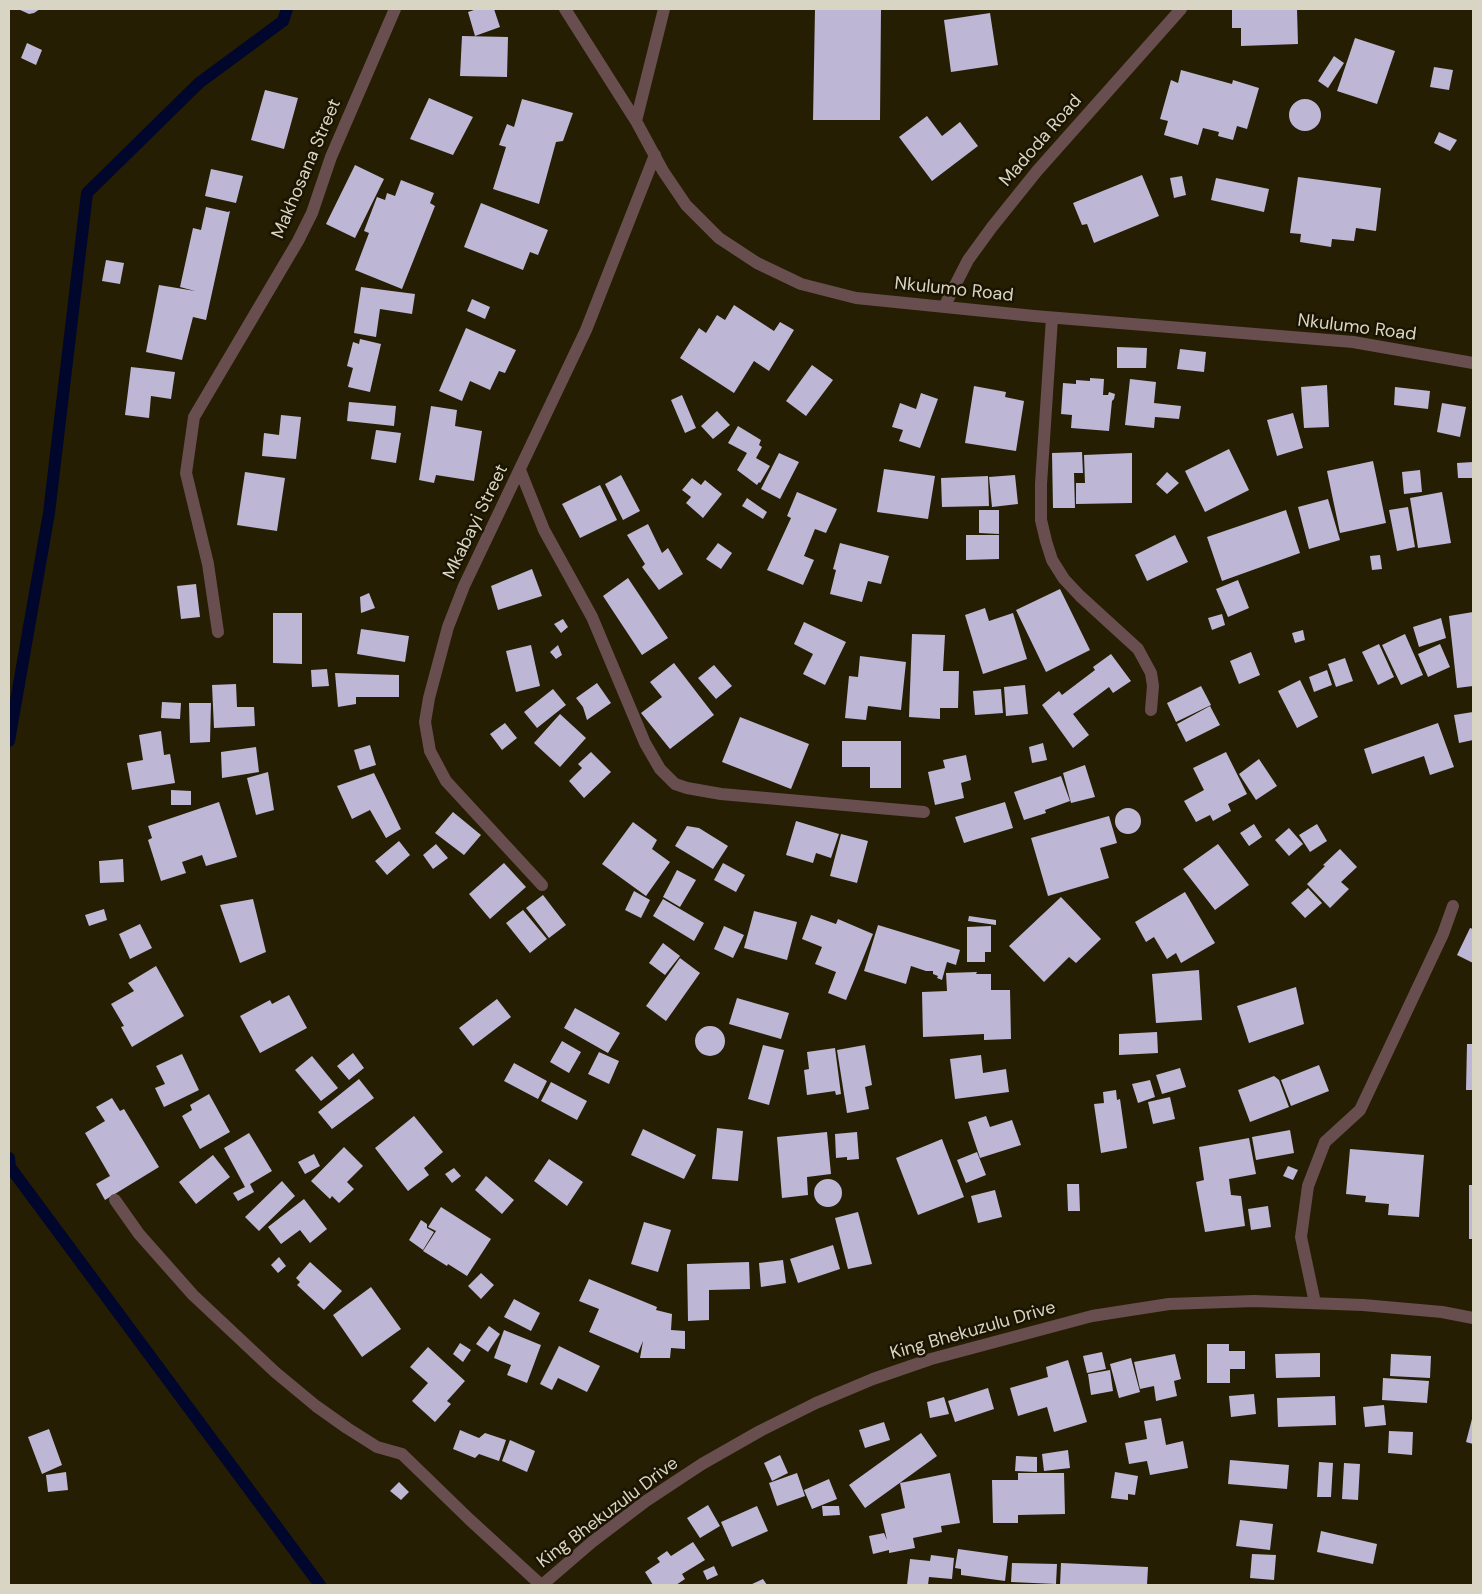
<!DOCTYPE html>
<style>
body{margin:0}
#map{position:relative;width:1482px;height:1594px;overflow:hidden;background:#251e03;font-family:"DM Sans",sans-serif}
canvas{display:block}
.frame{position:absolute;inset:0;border:10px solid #d9d5c5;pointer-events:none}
</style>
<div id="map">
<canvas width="1482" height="1594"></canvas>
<div class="frame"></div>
</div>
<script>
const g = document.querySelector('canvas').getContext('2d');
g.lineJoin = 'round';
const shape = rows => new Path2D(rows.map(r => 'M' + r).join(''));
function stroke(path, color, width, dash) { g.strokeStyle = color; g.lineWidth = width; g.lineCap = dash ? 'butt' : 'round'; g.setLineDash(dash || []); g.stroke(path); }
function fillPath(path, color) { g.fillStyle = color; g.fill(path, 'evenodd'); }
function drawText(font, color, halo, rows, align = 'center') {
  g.font = font + ' "DM Sans",sans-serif'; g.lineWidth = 5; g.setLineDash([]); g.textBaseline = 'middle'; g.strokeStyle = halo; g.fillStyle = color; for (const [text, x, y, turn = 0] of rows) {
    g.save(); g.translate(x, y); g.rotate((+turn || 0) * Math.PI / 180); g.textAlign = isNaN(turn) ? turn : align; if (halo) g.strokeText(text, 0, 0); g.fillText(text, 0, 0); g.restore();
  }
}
stroke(shape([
 [9,741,49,513,87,193,199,83,283,21,287,9],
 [9,1158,10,1167,320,1585]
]), '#00062c', 12);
fillPath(shape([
 [18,9,40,9,34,13,29,14],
 [477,9,494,9,500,27,475,36,468,12],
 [815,9,881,9,880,120,813,120],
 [1232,9,1297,9,1298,44,1241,46,1241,28,1232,28],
 [990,13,998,65,951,72,944,20],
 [462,36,508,37,507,77,460,76],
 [1355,38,1395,51,1377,104,1337,91],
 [27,43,42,50,36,65,21,58],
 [1334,56,1344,63,1328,88,1318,81],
 [1434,67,1453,70,1449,90,1430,87],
 [1181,70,1232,84,1233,80,1259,88,1247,129,1237,126,1233,140,1218,136,1219,132,1203,128,1198,145,1164,135,1168,121,1160,119,1171,80,1178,83],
 [265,90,298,98,284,149,251,140],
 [429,98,473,117,453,155,410,139],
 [522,99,573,113,563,141,556,142,539,204,493,189,506,147,499,145,507,124,514,127],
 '1289 115a16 16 0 1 1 32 0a16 16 0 1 1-32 0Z',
 [927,116,942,136,960,122,978,146,932,181,899,137],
 [1439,132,1457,140,1450,151,1434,143],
 [355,165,384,179,355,238,326,224],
 [211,169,243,176,236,203,205,196],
 [1142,175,1159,216,1094,243,1087,224,1082,225,1073,203],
 [1182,176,1186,195,1174,198,1170,178],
 [1298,177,1381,188,1376,231,1356,228,1354,241,1332,239,1331,247,1300,242,1301,234,1290,233],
 [1216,178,1269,189,1264,212,1211,200],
 [401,180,434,193,430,203,435,206,402,289,355,270,369,233,364,231,377,197,385,200,387,193,395,196],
 [481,203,548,230,538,255,530,252,523,270,464,247],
 [206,207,228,212,230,211,206,320,193,317,182,360,146,352,159,285,195,291,180,287,193,228,201,230],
 [106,260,124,263,120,284,102,281],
 [361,287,415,294,412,314,380,309,376,337,354,333],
 [472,299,490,307,485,319,467,311],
 [734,305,774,331,780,322,794,330,769,371,754,361,734,393,680,358,699,328,706,333,717,315,725,320],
 [466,328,516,350,505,373,499,371,490,390,470,381,462,401,439,391],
 [360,339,381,344,370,392,348,387,353,368,347,366,353,342,359,344],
 [1117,347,1147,348,1146,368,1117,368],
 [1180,349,1206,352,1204,372,1177,369],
 [812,365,833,380,806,416,786,401],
 [131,367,175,372,171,399,151,396,149,418,125,415],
 [1090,378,1104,379,1103,395,1108,395,1109,392,1115,394,1114,399,1112,401,1109,431,1071,428,1072,415,1061,414,1063,383,1076,384,1076,380,1090,381],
 [1130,379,1156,382,1154,403,1181,406,1179,419,1155,417,1154,428,1125,425],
 [1327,385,1329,427,1304,428,1301,387],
 [974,386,1006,392,1005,397,1024,401,1016,451,965,443],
 [1395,387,1430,391,1428,409,1394,405],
 [921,393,938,399,920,448,899,441,903,430,892,427,900,403,916,409],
 [682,395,696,428,685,433,671,400],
 [349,402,396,406,394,426,347,421],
 [1442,403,1466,407,1460,437,1437,432],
 [431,406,457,410,455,426,482,431,474,481,436,475,434,483,419,480],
 [717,411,730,425,713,439,701,426],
 [1293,413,1303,448,1277,456,1267,420],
 [281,415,301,417,296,459,262,456,264,433,279,435],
 [738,426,761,440,759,445,762,447,756,458,770,466,760,483,759,482,757,485,737,470,747,453,728,443],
 [376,430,401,433,396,463,371,459],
 [1229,449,1249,490,1205,512,1185,471],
 [1082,452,1083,473,1074,473,1075,508,1053,508,1052,453],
 [779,453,799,462,780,499,761,489],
 [1132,453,1132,503,1076,504,1076,483,1085,483,1084,455],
 [1373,461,1386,523,1340,533,1327,471],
 [1473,462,1473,478,1458,478,1457,463],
 [884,469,935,476,928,519,877,512],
 [1420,470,1422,492,1404,494,1402,472],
 [245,472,285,478,277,531,237,525],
 [1167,472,1179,483,1167,494,1156,484],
 [621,475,640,511,623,520,605,484],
 [1015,475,1018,504,992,507,989,477],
 [988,476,989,506,942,507,941,478],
 [692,478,701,485,705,480,722,494,703,518,686,503,691,497,682,490],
 [600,485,617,520,580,538,562,504],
 [797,492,837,509,826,533,815,529,804,556,814,560,803,585,767,570,791,518,787,516],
 [1442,492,1451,543,1418,548,1410,498],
 [747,498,767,512,763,519,742,506],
 [1328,499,1340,540,1309,549,1298,507],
 [1408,507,1415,547,1397,551,1389,510],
 [979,510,999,510,999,534,979,533],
 [1286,510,1300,553,1222,581,1207,537],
 [648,524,662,553,668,548,683,574,659,590,642,567,645,564,627,535],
 [966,535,999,535,999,559,966,560],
 [1175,535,1188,562,1147,581,1135,555],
 [718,543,732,553,721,569,706,559],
 [840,543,889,556,881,584,868,581,862,602,830,594,836,570,833,569],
 [1380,555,1382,569,1372,570,1370,556],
 [532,569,542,596,498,610,491,586],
 [628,578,668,638,642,655,603,596],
 [1238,580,1249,608,1228,617,1216,589],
 [196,584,200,617,181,619,177,586],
 [1060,589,1090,650,1046,672,1016,610],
 [369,593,375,608,361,613,360,597],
 [985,608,989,621,1013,613,1027,659,983,674,965,615],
 [1473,612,1473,686,1457,688,1449,616],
 [273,613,302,613,302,664,273,663],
 [1222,614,1225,625,1212,630,1208,618],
 [1441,618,1446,638,1419,647,1413,627],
 [563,619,568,627,561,633,554,624],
 [804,622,846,642,825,685,803,674,813,654,794,644],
 [361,629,409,636,405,662,357,654],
 [1303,630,1305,640,1295,643,1292,633],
 [912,634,945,635,943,671,959,671,958,708,940,708,940,719,909,717],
 [1405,634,1423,675,1401,685,1382,645],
 [1379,644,1394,677,1378,685,1362,652],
 [1440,644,1450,667,1428,677,1418,654],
 [531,645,540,686,516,692,506,651],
 [558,645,562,655,556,659,550,652],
 [1251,652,1260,675,1239,684,1230,661],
 [1111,654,1131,681,1113,693,1109,687,1073,714,1089,735,1073,748,1042,705,1059,691,1062,695,1095,670,1093,667],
 [860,656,906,662,901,710,868,706,866,720,845,718,849,676,858,677],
 [1345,658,1353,681,1336,687,1328,664],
 [674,663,714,715,670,749,641,713,662,697,650,682],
 [714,665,732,686,716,699,698,678],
 [327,669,329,686,312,687,311,670],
 [1327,670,1332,685,1314,692,1309,677],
 [335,673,399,675,399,697,356,697,356,704,338,707],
 [1300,680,1318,717,1297,728,1278,691],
 [597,683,611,703,587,720,583,707,576,698],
 [236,684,237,707,254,707,255,726,214,728,212,685],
 [1025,685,1028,714,1006,716,1004,687],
 [1201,686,1211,705,1176,722,1167,703],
 [553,689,566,705,537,728,524,712],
 [1001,689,1003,713,975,715,973,691],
 [162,702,181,703,180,719,161,718],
 [189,703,211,703,210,742,190,743],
 [1210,706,1220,725,1186,742,1177,724],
 [1473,712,1473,740,1459,743,1454,715],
 [560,714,586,738,560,767,534,743],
 [740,717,809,744,791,789,722,762],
 [505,723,517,738,502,750,490,734],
 [1438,723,1454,767,1430,775,1424,756,1372,774,1364,749],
 [161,731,164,755,170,754,175,783,132,790,127,763,143,760,139,735],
 [842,741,901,741,901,788,870,788,870,767,842,767],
 [1043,743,1047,760,1032,763,1029,747],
 [370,745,376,765,360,770,354,750],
 [256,747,259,772,222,778,221,752],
 [591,752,611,772,584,798,569,781,582,768,578,764],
 [1226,752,1247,794,1228,804,1231,811,1213,821,1210,815,1196,822,1184,801,1204,790,1193,768],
 [966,755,971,780,961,783,964,798,935,805,928,772,945,768,943,760],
 [1259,759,1277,786,1256,800,1239,774],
 [1085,765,1095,797,1071,803,1063,773],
 [268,772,274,810,256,815,247,778],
 [374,773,401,829,386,838,370,810,352,819,337,786],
 [1061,776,1070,801,1045,810,1046,813,1024,820,1014,792],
 [171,790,191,791,191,805,171,805],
 [219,802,237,857,206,866,202,855,182,862,186,873,161,881,148,840,152,838,148,826],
 [1005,802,1013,828,964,843,955,817],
 '1115 821a13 13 0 1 1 26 0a13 13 0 1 1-26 0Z',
 [453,812,481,835,464,855,435,833],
 [1109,816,1117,843,1100,848,1109,878,1048,896,1031,838],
 [796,821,839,834,831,858,816,853,813,863,786,855],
 [633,822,657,840,652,849,670,862,646,896,602,864],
 [1254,824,1262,837,1249,846,1240,833],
 [1317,824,1327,841,1310,852,1299,835],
 [687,826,699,828,728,846,713,869,675,846],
 [1289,828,1303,844,1289,856,1275,840],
 [841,834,868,841,857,883,830,876],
 [399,841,410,855,387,875,375,861],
 [436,844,448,858,433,869,423,855],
 [1218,844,1249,885,1215,910,1183,869],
 [1340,849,1357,867,1341,882,1349,889,1330,908,1307,884,1325,866,1323,865],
 [123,859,124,882,100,883,99,861],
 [504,863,526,887,490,919,469,894],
 [723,863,745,875,736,892,714,880],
 [677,870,696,880,680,907,663,897],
 [1308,888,1322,903,1305,918,1291,903],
 [634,891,650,900,641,918,625,910],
 [1185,892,1215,943,1181,963,1176,953,1167,959,1154,937,1146,942,1135,922],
 [543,895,566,925,549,938,526,908],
 [1061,897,1101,939,1076,963,1069,957,1044,982,1009,946],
 [253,899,266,952,240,963,220,905],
 [663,899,704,923,694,941,653,916],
 [104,909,107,920,89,926,85,915],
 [523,910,547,939,530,953,506,923],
 [754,911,797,922,787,960,744,948],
 [811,915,836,924,838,919,873,934,846,1000,828,993,836,972,815,964,822,947,802,939],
 [969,916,996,920,996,925,968,921],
 [140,924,152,948,130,959,119,934],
 [878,925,960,950,956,965,947,962,942,980,937,978,938,976,933,974,933,971,926,971,911,966,906,984,864,971],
 [724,926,744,935,733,958,714,949],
 [991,926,991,952,985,952,985,962,967,962,967,927],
 [1470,928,1473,929,1473,963,1457,955],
 [663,943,680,956,665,975,649,963],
 [680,958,700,973,666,1021,646,1006],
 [156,966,184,1016,132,1047,121,1027,124,1026,111,1004,134,991,128,983],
 [1199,970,1202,1020,1156,1023,1152,974],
 [977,972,976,974,991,974,991,990,1010,990,1011,1039,984,1040,984,1034,923,1037,922,992,947,991,946,973],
 [1296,987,1304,1024,1249,1043,1237,1006],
 [289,995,307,1028,260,1053,240,1016,270,1000,272,1004],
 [737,998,789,1013,781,1039,729,1024],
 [497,999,511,1017,473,1046,459,1028],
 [575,1008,620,1033,608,1053,564,1028],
 '695 1041a15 15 0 1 1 30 0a15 15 0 1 1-30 0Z',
 [1157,1032,1158,1053,1119,1055,1119,1034],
 [562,1041,581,1052,569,1073,550,1062],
 [1467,1044,1473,1044,1473,1090,1466,1090],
 [763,1045,784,1050,769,1105,748,1099],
 [865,1045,872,1085,865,1087,869,1109,847,1113,837,1050],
 [835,1048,841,1094,836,1095,835,1091,807,1095,804,1070,809,1069,807,1052],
 [599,1052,619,1061,609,1084,588,1074],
 [353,1053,364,1068,349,1080,337,1066],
 [182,1054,199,1090,164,1107,155,1088,165,1084,156,1066],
 [981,1055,983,1073,1006,1069,1009,1092,955,1099,950,1059],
 [312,1056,338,1088,321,1101,295,1070],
 [514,1063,547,1081,538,1099,504,1081],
 [1319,1065,1329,1091,1291,1106,1281,1080],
 [1180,1068,1186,1087,1162,1094,1156,1075],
 [1274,1076,1279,1080,1289,1107,1250,1122,1238,1090],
 [359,1079,374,1098,332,1129,318,1112],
 [1150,1080,1155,1097,1138,1103,1132,1084],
 [551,1082,587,1101,577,1120,541,1101],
 [1116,1090,1117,1100,1120,1099,1127,1148,1101,1153,1094,1104,1104,1103,1103,1092],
 [209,1094,230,1132,200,1149,182,1116,192,1110,190,1105],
 [1170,1097,1175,1119,1153,1124,1148,1102],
 [112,1098,120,1111,124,1109,159,1167,105,1200,96,1184,110,1176,85,1133,105,1121,96,1107],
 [414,1116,443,1152,424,1168,429,1175,408,1191,375,1148],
 [986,1116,990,1127,1012,1120,1021,1145,980,1158,968,1122],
 [717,1128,743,1131,738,1181,712,1179],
 [643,1129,696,1155,684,1179,631,1155],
 [1290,1130,1294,1153,1256,1160,1252,1137],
 [827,1132,831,1174,807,1177,808,1195,782,1198,777,1137],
 [857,1132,859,1159,847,1160,847,1157,836,1158,835,1134],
 [249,1133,272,1171,250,1184,254,1192,238,1201,233,1193,245,1187,224,1148],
 [1249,1138,1256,1174,1229,1179,1231,1195,1241,1196,1245,1226,1205,1232,1196,1182,1204,1180,1199,1147],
 [942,1139,964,1197,918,1215,896,1158],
 [344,1147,363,1166,347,1182,354,1189,339,1203,332,1196,330,1199,311,1181],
 [1350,1149,1424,1155,1419,1217,1388,1215,1389,1204,1365,1202,1366,1196,1346,1194],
 [977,1152,986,1175,966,1183,957,1160],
 [314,1154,320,1166,305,1174,298,1162],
 [213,1155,230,1177,196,1204,179,1182],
 [549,1159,583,1182,567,1206,534,1181],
 [1288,1166,1298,1170,1293,1180,1283,1176],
 [454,1168,461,1176,452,1183,445,1174],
 [486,1176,514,1200,502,1214,475,1190],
 '814 1193a14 14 0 1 1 28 0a14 14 0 1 1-28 0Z',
 [282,1181,295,1196,259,1231,245,1217],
 [1067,1184,1079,1184,1080,1211,1068,1211],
 [1469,1185,1473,1185,1473,1239,1469,1239],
 [995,1190,1002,1217,978,1223,971,1196],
 [304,1199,327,1229,310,1243,300,1230,281,1244,268,1227],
 [1268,1206,1271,1227,1251,1230,1248,1209],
 [441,1207,491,1239,467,1276,448,1264,447,1266,423,1251,436,1231,428,1227],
 [858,1212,872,1264,848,1269,835,1218],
 [421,1220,427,1224,427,1228,434,1232,423,1250,409,1240],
 [644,1222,671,1230,658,1272,631,1264],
 [833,1245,840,1269,798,1283,790,1259],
 [279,1257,286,1266,278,1273,271,1265],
 [783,1260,786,1283,761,1287,759,1263],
 [310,1262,342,1291,324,1310,297,1285,300,1282,296,1278],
 [749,1262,750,1289,709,1290,709,1320,688,1321,687,1264],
 [481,1273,494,1285,481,1299,468,1286],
 [589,1279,657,1307,656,1310,672,1314,671,1330,685,1331,685,1349,671,1348,670,1358,640,1358,643,1341,638,1353,589,1332,599,1309,579,1301],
 [371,1287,401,1329,362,1357,333,1315],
 [514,1299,540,1313,531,1331,504,1317],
 [489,1326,500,1334,488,1352,476,1344],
 [504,1330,541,1345,527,1383,507,1375,511,1365,494,1358],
 [460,1343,471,1350,463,1362,453,1354],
 [1207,1344,1229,1344,1229,1351,1245,1351,1245,1369,1230,1369,1230,1383,1207,1383],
 [559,1346,600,1366,587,1392,558,1378,552,1390,540,1384],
 [428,1347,465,1381,447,1401,451,1404,435,1422,412,1401,428,1383,410,1367],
 [1102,1352,1106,1369,1087,1373,1083,1356],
 [1320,1353,1320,1377,1276,1378,1275,1354],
 [1175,1354,1181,1379,1174,1381,1177,1396,1156,1401,1154,1386,1140,1389,1134,1362],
 [1391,1354,1431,1356,1430,1378,1390,1376],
 [1131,1358,1140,1392,1119,1398,1110,1364],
 [1068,1360,1087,1422,1054,1432,1047,1407,1018,1416,1010,1388,1048,1377,1046,1367],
 [1110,1370,1113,1391,1091,1395,1088,1374],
 [1383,1378,1429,1381,1427,1403,1382,1400],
 [988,1388,994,1409,955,1422,948,1401],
 [1254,1394,1256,1414,1231,1417,1229,1396],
 [1335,1396,1336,1425,1278,1427,1277,1398],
 [944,1397,949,1414,930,1418,927,1402],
 [1384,1405,1386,1425,1365,1427,1363,1407],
 [1473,1415,1473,1444,1466,1442],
 [1161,1418,1166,1445,1183,1441,1188,1468,1150,1475,1147,1461,1129,1464,1125,1443,1147,1439,1144,1421],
 [884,1422,890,1440,865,1448,859,1430],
 [49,1429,62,1465,42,1474,28,1437],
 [460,1430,479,1438,485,1433,506,1440,499,1461,479,1454,475,1458,453,1449],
 [1389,1431,1413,1432,1412,1455,1388,1453],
 [921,1433,937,1456,865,1508,849,1485],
 [510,1440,535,1451,527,1472,502,1461],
 [1068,1450,1070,1468,1044,1471,1042,1454],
 [780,1455,788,1473,772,1481,764,1463],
 [1016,1456,1037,1457,1037,1472,1015,1471],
 [1230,1460,1289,1465,1287,1489,1228,1484],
 [1319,1462,1333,1463,1331,1497,1317,1497],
 [1344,1463,1360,1464,1358,1500,1342,1499],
 [66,1472,68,1490,48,1492,46,1475],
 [1115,1472,1138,1476,1135,1495,1128,1494,1128,1500,1111,1498],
 [797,1473,805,1496,777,1506,769,1483],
 [950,1473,960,1523,941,1526,942,1532,913,1538,915,1548,889,1553,889,1550,873,1554,869,1536,884,1533,887,1540,881,1514,905,1508,900,1483],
 [1018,1473,1064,1473,1065,1514,1018,1515,1018,1523,993,1523,992,1480,1018,1480],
 [829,1479,837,1499,812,1509,804,1490],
 [399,1482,409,1492,401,1500,390,1491],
 [708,1505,720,1526,700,1538,687,1518],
 [757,1506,768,1531,732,1547,721,1522],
 [822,1506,839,1506,840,1515,823,1516],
 [1240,1520,1273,1524,1270,1550,1236,1546],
 [1321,1531,1377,1544,1373,1564,1317,1552],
 [693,1542,705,1560,682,1574,685,1579,676,1585,653,1585,645,1572,660,1562,657,1558,667,1551,671,1556],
 [958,1549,1008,1556,1005,1581,961,1575,961,1569,955,1568],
 [1252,1554,1276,1555,1274,1580,1250,1578],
 [931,1555,954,1558,952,1579,929,1577,928,1585,907,1585,910,1559,930,1561],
 [1012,1563,1057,1564,1056,1584,1011,1582],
 [1061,1563,1148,1567,1147,1585,1060,1585],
 [714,1566,718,1575,707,1580,703,1571],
 [763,1579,767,1585,750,1585]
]), '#bdb7d5');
stroke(shape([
 [565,9,636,121,663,171,686,205,719,238,757,263,801,284,856,298,1034,316,1353,342,1473,363],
 [636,121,664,9],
 [944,307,968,260,992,227,1037,171,1181,9],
 [1052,318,1041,484,1041,520,1046,541,1052,560,1064,579,1080,596,1138,649,1151,673,1153,686,1151,710],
 [520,470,544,530,592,617,645,743,660,769,675,784,687,788,721,794,924,812],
 [218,632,208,564,186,473,194,417,298,241,312,213,331,157,395,9],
 [542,885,446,781,430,751,425,722,429,698,448,627,464,586,586,330,655,155],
 [115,1200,139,1234,193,1295,275,1372,316,1406,347,1428,377,1447,402,1454,469,1519,541,1585],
 [1315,1303,1301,1237,1308,1186,1325,1142,1360,1110,1443,934,1453,906]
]), '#694e4f', 12);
stroke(shape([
 [542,1585,592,1542,646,1501,702,1464,760,1431,816,1403,873,1379,931,1359,1092,1316,1169,1304,1254,1301,1363,1305,1442,1312,1473,1318]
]), '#694e4f', 12);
drawText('18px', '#d9d5c5', '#1b1400', [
 ["Madoda Road",1041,141,-49],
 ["Makhosana Street",307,169,-67],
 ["Nkulumo Road",954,290,6],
 ["Nkulumo Road",1357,328,7],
 ["Mkabayi Street",476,522,-64],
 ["King Bhekuzulu Drive",973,1331,-16],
 ["King Bhekuzulu Drive",608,1513,-37]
]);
</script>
